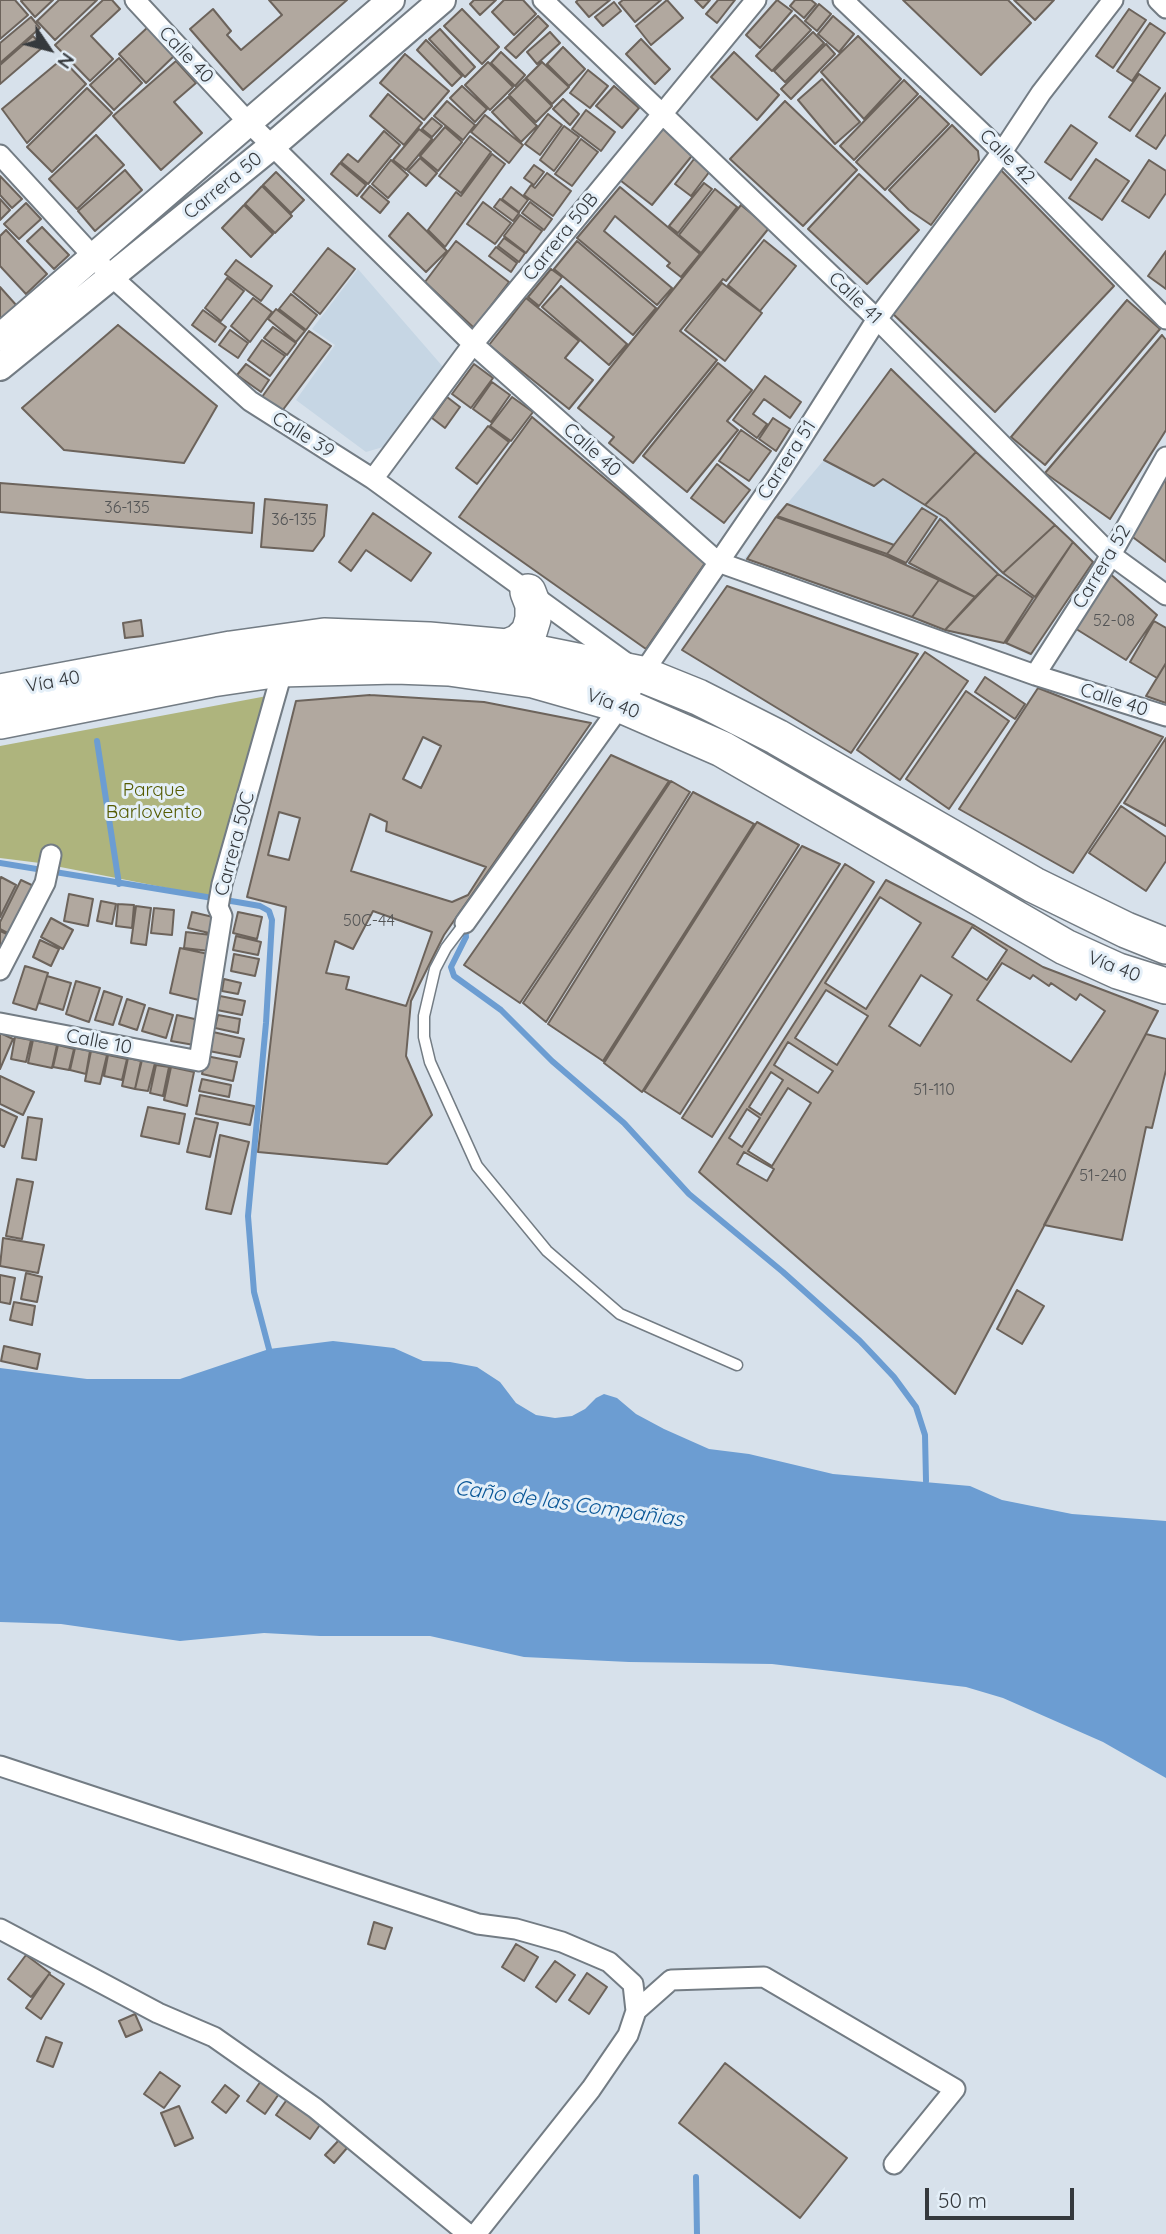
<!DOCTYPE html>
<meta charset="utf-8">
<style>
body{margin:0}
#map{position:relative;width:1166px;height:2234px;overflow:hidden;background:#d7e1eb;font-family:Quicksand,sans-serif}
canvas{display:block}
.north{position:absolute;left:14px;top:14px;width:70px;height:70px;-webkit-text-stroke:5px #e4eff8;paint-order:stroke;rotate:125deg;font-size:19px;font-weight:700;line-height:28px;text-align:center;color:#35393d}
.north::after{content:'';display:block;margin:auto;width:24px;height:32px;background:#35393d;clip-path:polygon(50% 0,100% 100%,50% 72%,0 100%)}
.scale{position:absolute;left:925px;top:2188px;width:149px;height:32px;box-sizing:border-box;border:4px solid #35393d;border-top:0;padding-left:9px;font-size:21px;line-height:24px;white-space:nowrap;color:#35393d;-webkit-text-stroke:5px #e4eff8;paint-order:stroke}
</style>
<div id="map">
<canvas width="1166" height="2234"></canvas>
<div class="north">N</div>
<div class="scale">50 m</div>
</div>
<script>
const g = document.querySelector('canvas').getContext('2d');
g.lineJoin = 'round';
function fillPath(path, color) { g.fillStyle = color; g.fill(path, 'evenodd'); }
const shape = rows => new Path2D(rows.map(r => 'M' + r).join(''));
function stroke(path, color, width, dash) { g.strokeStyle = color; g.lineWidth = width; g.lineCap = dash ? 'butt' : 'round'; g.setLineDash(dash || []); g.stroke(path); }
function drawText(font, color, halo, rows, align = 'center') {
  g.font = font + ' Quicksand,sans-serif'; g.lineWidth = 6; g.setLineDash([]); g.textBaseline = 'middle'; g.strokeStyle = halo; g.fillStyle = color; for (const [text, x, y, turn = 0] of rows) {
    g.save(); g.translate(x, y); g.rotate((+turn || 0) * Math.PI / 180); g.textAlign = isNaN(turn) ? turn : align; if (halo) g.strokeText(text, 0, 0); g.fillText(text, 0, 0); g.restore();
  }
}
fillPath(shape([
 [358,269,444,368,383,447,366,452,296,400,335,345,312,329],
 [891,368,1094,562,1031,656,1005,644,944,632,744,559,776,517,823,461]
]), '#c6d6e4');
fillPath(shape([
 [267,696,218,898,40,863,0,858,0,746]
]), '#aeb47d');
fillPath(shape([
 [333,1341,394,1348,423,1361,450,1362,477,1367,500,1382,516,1403,536,1415,555,1418,572,1416,585,1409,596,1398,604,1394,617,1398,636,1414,664,1429,709,1449,749,1454,833,1474,970,1486,1002,1500,1072,1514,1166,1521,1166,1778,1103,1742,1003,1698,966,1687,772,1664,629,1662,524,1657,430,1636,320,1636,264,1633,180,1641,61,1624,0,1622,0,1368,87,1379,180,1379,269,1349]
]), '#6c9dd2');
stroke(shape([
 [97,741,119,884],
 [0,863,237,902,260,906,269,911,272,920,266,1023,248,1216,254,1292,269,1349],
 [465,924,466,937,451,967,454,976,501,1010,552,1061,624,1123,689,1194,783,1272,860,1341,894,1377,916,1407,925,1435,926,1481],
 [696,2177,697,2234]
]), '#6c9dd2', 6);
const building = shape([
 [0,0,15,0,28,15,0,39,0,0],
 [23,0,53,0,35,17,21,1,23,0],
 [59,0,97,0,55,40,37,21,59,0],
 [103,0,112,0,120,9,91,36,113,59,90,81,55,45,103,0],
 [269,0,347,0,243,90,190,29,213,9,231,31,227,35,241,50,282,15,269,0],
 [474,0,496,0,480,15,470,4,474,0],
 [504,0,523,0,536,14,514,35,492,12,504,0],
 [578,0,610,0,589,17,576,2,578,0],
 [623,0,661,0,635,22,619,3,623,0],
 [667,0,683,18,651,45,636,26,667,0],
 [695,0,710,0,703,8,695,0],
 [718,0,735,0,717,23,706,14,718,0],
 [777,0,792,11,760,48,746,35,777,0],
 [795,0,811,0,816,4,804,18,790,6,795,0],
 [903,0,1008,0,1031,23,981,75,903,0],
 [1014,0,1054,0,1035,20,1014,0],
 [614,2,621,11,603,26,595,17,614,2],
 [819,4,831,14,817,31,805,21,819,4],
 [462,9,499,47,482,64,444,26,462,9],
 [1129,9,1146,20,1113,68,1096,56,1129,9],
 [795,15,811,30,772,71,756,56,795,15],
 [538,16,548,26,516,58,505,48,538,16],
 [833,16,854,34,839,52,818,34,833,16],
 [31,17,40,28,0,63,0,43,31,17],
 [1150,23,1165,33,1132,81,1117,71,1150,23],
 [148,27,174,56,146,83,119,54,148,27],
 [440,29,475,67,465,77,429,39,440,29],
 [550,32,560,43,537,64,527,52,550,32],
 [813,32,824,43,785,82,774,71,813,32],
 [33,36,43,47,0,84,0,65,33,36],
 [858,36,901,79,864,119,821,72,858,36],
 [641,39,670,69,655,84,626,54,641,39],
 [426,40,462,76,452,86,417,50,426,40],
 [826,44,835,54,791,99,781,89,826,44],
 [563,47,585,69,569,86,547,64,563,47],
 [501,52,525,75,515,86,491,63,501,52],
 [734,52,779,95,757,120,711,77,734,52],
 [405,54,449,91,424,120,380,83,405,54],
 [119,58,142,83,114,110,90,85,119,58],
 [62,59,86,84,27,143,2,109,62,59],
 [176,61,196,83,174,102,202,133,161,170,113,116,176,61],
 [488,62,513,87,490,110,465,85,488,62],
 [542,62,569,87,552,104,526,78,542,62],
 [588,70,608,86,590,108,570,93,588,70],
 [1139,74,1160,88,1130,131,1109,117,1139,74],
 [525,79,552,106,536,122,509,95,525,79],
 [822,79,860,122,835,144,798,100,822,79],
 [904,80,918,94,854,160,840,146,904,80],
 [462,86,487,109,475,122,450,98,462,86],
 [614,86,639,108,622,128,596,106,614,86],
 [87,88,112,113,52,172,27,147,87,88],
 [1166,93,1166,134,1156,149,1136,136,1166,93],
 [388,94,422,123,404,145,370,116,388,94],
 [920,96,949,124,885,190,856,162,920,96],
 [508,97,537,126,521,142,492,112,508,97],
 [563,99,579,114,570,125,553,109,563,99],
 [447,101,475,125,463,140,434,116,447,101],
 [785,101,857,170,803,226,730,159,785,101],
 [586,110,615,132,601,151,572,129,586,110],
 [548,114,562,125,540,155,525,144,548,114],
 [485,115,523,145,509,163,471,132,485,115],
 [432,118,442,126,432,137,422,129,432,118],
 [952,125,978,151,979,160,931,225,909,210,889,190,952,125],
 [1071,125,1097,143,1071,180,1045,162,1071,125],
 [564,126,579,137,554,171,540,160,564,126],
 [445,127,462,142,438,171,420,156,445,127],
 [666,128,695,152,652,205,616,177,653,130,666,128],
 [419,129,432,139,406,170,393,160,419,129],
 [384,131,400,145,368,184,341,162,348,154,358,162,384,131],
 [96,135,124,165,77,209,49,179,96,135],
 [470,136,491,152,461,193,439,176,470,136],
 [581,139,598,152,572,186,555,174,581,139],
 [492,154,505,164,445,247,428,230,456,192,461,196,492,154],
 [420,158,437,173,426,186,408,171,420,158],
 [694,159,710,171,691,196,675,184,694,159],
 [1096,159,1129,181,1102,220,1069,198,1096,159],
 [391,160,408,175,388,198,372,184,391,160],
 [1149,160,1166,171,1166,193,1149,218,1122,201,1149,160],
 [340,163,366,185,357,196,331,174,340,163],
 [534,165,544,172,534,185,524,178,534,165],
 [997,166,1114,286,995,412,890,311,997,166],
 [125,170,142,190,95,231,78,211,125,170],
 [276,172,304,200,291,213,263,185,276,172],
 [547,173,571,191,553,216,524,195,531,185,535,188,547,173],
 [859,174,919,230,867,284,808,229,859,174],
 [0,176,22,199,12,208,0,195,0,176],
 [704,183,712,189,678,233,669,226,704,183],
 [262,186,292,216,275,233,245,204,262,186],
 [370,186,389,202,380,213,361,197,370,186],
 [511,187,528,200,519,212,502,199,511,187],
 [620,187,700,254,681,277,667,266,670,263,615,216,604,231,672,288,657,305,577,238,620,187],
 [715,189,737,207,701,253,679,235,715,189],
 [0,199,10,210,0,220,0,199],
 [500,199,519,213,513,221,494,207,500,199],
 [483,202,511,223,495,244,467,224,483,202],
 [530,202,552,219,544,230,522,213,530,202],
 [26,203,41,219,19,239,4,224,26,203],
 [244,205,273,234,251,257,222,228,244,205],
 [741,205,769,228,726,281,723,279,680,331,717,360,633,463,609,443,614,437,578,408,741,205],
 [408,213,447,251,426,272,389,236,408,213],
 [520,215,542,231,526,253,504,236,520,215],
 [42,227,69,255,54,269,27,241,42,227],
 [6,230,47,274,26,294,0,266,0,236,6,230],
 [504,238,525,253,519,262,498,246,504,238],
 [764,240,796,266,760,311,728,285,764,240],
 [456,241,509,282,474,328,425,282,456,241],
 [577,241,656,308,633,335,554,269,577,241],
 [496,247,517,263,511,272,489,256,496,247],
 [328,248,355,269,320,314,293,292,328,248],
 [1166,251,1166,289,1148,276,1166,251],
 [236,260,272,286,261,301,225,274,236,260],
 [551,269,562,277,539,306,528,297,551,269],
 [227,278,244,291,221,321,205,308,227,278],
 [722,283,762,313,725,361,685,330,722,283],
 [561,286,627,344,609,365,542,307,561,286],
 [0,287,17,306,0,321,0,287],
 [291,294,317,315,306,330,279,309,291,294],
 [253,298,272,312,250,342,231,326,253,298],
 [526,298,579,341,565,358,593,380,569,409,489,345,526,298],
 [1127,300,1160,329,1045,465,1011,437,1127,300],
 [276,309,305,331,296,342,268,319,276,309],
 [203,310,226,327,215,342,192,325,203,310],
 [118,325,217,406,184,463,64,450,22,408,118,325],
 [273,327,296,343,287,355,264,338,273,327],
 [230,330,248,343,238,358,219,345,230,330],
 [309,331,331,346,282,411,262,397,309,331],
 [1162,335,1166,340,1166,430,1110,519,1045,473,1162,335],
 [262,340,285,356,270,376,248,360,262,340],
 [718,363,752,390,727,421,738,430,687,492,643,456,718,363],
 [246,364,269,380,261,392,237,375,246,364],
 [474,364,493,378,471,408,452,394,474,364],
 [891,369,976,452,925,505,883,479,874,486,824,460,891,369],
 [765,376,801,402,790,418,764,399,753,414,767,424,757,438,733,420,765,376],
 [492,382,510,395,491,422,473,409,492,382],
 [447,397,460,407,445,428,432,418,447,397],
 [512,397,533,412,511,441,490,426,512,397],
 [532,417,705,563,646,649,459,517,532,417],
 [773,418,790,429,776,451,759,439,773,418],
 [488,426,509,442,477,484,456,468,488,426],
 [741,430,771,451,749,481,719,461,741,430],
 [976,452,1055,525,1003,573,946,518,925,505,976,452],
 [717,464,750,490,724,523,691,498,717,464],
 [1166,472,1166,562,1130,535,1166,472],
 [0,483,254,503,252,533,0,512,0,483],
 [265,499,327,505,324,536,313,551,261,547,265,499],
 [787,504,894,545,887,554,777,516,787,504],
 [922,508,937,517,906,563,887,554,922,508],
 [373,513,431,553,411,581,366,550,351,571,339,562,373,513],
 [776,517,886,556,939,580,912,617,747,559,776,517],
 [940,519,998,574,975,597,909,563,940,519],
 [1055,525,1073,542,1035,597,1003,573,1055,525],
 [1073,542,1093,562,1031,654,1006,643,1073,542],
 [1108,572,1157,615,1126,660,1073,627,1108,572],
 [998,574,1033,598,1004,643,945,630,998,574],
 [939,580,975,597,945,630,912,617,939,580],
 [727,586,918,654,851,753,682,650,727,586],
 [141,620,143,636,125,638,123,623,141,620],
 [1154,621,1166,628,1166,663,1157,678,1130,662,1154,621],
 [925,652,968,681,900,780,857,750,925,652],
 [1166,663,1166,703,1146,696,1166,663],
 [985,677,1025,704,1015,719,975,692,985,677],
 [1038,688,1163,737,1073,873,959,809,1038,688],
 [966,691,1009,721,949,809,906,779,966,691],
 [370,695,484,702,591,723,444,935,411,1001,406,1056,432,1115,387,1164,258,1152,286,907,247,897,296,701,370,695],
 [423,737,441,746,421,788,403,779,423,737],
 [1166,738,1166,826,1124,803,1166,738],
 [611,755,669,781,520,1003,464,965,611,755],
 [671,781,690,792,546,1022,523,1003,671,781],
 [693,792,754,824,603,1061,548,1024,693,792],
 [1121,806,1166,837,1166,861,1146,891,1089,853,1121,806],
 [279,812,300,818,289,860,268,855,279,812],
 [370,814,387,822,386,831,486,867,468,895,452,902,351,871,370,814],
 [757,822,799,845,642,1092,604,1063,757,822],
 [802,846,840,864,680,1114,644,1091,802,846],
 [845,864,874,882,712,1137,682,1118,845,864],
 [1,877,16,885,0,917,0,880,1,877],
 [21,880,38,888,13,936,0,929,0,922,21,880],
 [886,880,975,926,1043,967,1158,1011,955,1394,699,1172,886,880],
 [69,894,93,899,88,926,64,921,69,894],
 [880,897,921,923,866,1009,825,983,880,897],
 [101,901,116,904,112,924,97,921,101,901],
 [118,904,134,905,132,928,116,926,118,904],
 [136,906,151,908,146,945,131,943,136,906],
 [154,908,174,910,172,935,151,933,154,908],
 [373,911,432,932,406,1006,346,989,349,977,326,973,335,941,353,949,373,911],
 [192,912,213,917,209,933,188,928,192,912],
 [238,912,262,917,257,939,233,933,238,912],
 [51,918,73,930,63,949,41,937,51,918],
 [972,927,1007,950,987,980,952,957,972,927],
 [0,931,11,936,0,952,0,931],
 [186,932,211,935,209,951,184,948,186,932],
 [236,936,261,942,258,955,233,950,236,936],
 [40,940,59,949,51,966,33,957,40,940],
 [180,948,213,955,203,1001,170,993,180,948],
 [234,954,259,959,255,976,231,971,234,954],
 [1002,963,1030,979,1033,975,1049,986,1051,983,1076,1000,1080,994,1105,1011,1071,1062,977,1000,1002,963],
 [25,966,48,973,36,1010,13,1003,25,966],
 [921,975,952,995,920,1046,889,1026,921,975],
 [47,976,71,983,63,1010,39,1003,47,976],
 [224,979,241,983,238,994,222,991,224,979],
 [76,981,100,988,89,1022,66,1014,76,981],
 [826,990,868,1016,837,1065,795,1038,826,990],
 [104,991,122,997,113,1025,95,1020,104,991],
 [220,996,245,1001,242,1015,217,1010,220,996],
 [127,999,145,1005,137,1030,119,1024,127,999],
 [149,1008,173,1015,166,1038,142,1031,149,1008],
 [177,1015,199,1020,194,1045,171,1041,177,1015],
 [218,1015,240,1019,238,1033,215,1028,218,1015],
 [213,1032,244,1039,240,1057,209,1051,213,1032],
 [0,1033,13,1039,0,1069,0,1033],
 [1146,1034,1166,1039,1166,1070,1152,1128,1146,1127,1122,1240,1044,1225,1146,1034],
 [15,1037,31,1040,26,1062,11,1059,15,1037],
 [33,1040,57,1045,52,1068,28,1063,33,1040],
 [788,1042,833,1071,818,1093,774,1065,788,1042],
 [58,1045,74,1049,69,1070,53,1067,58,1045],
 [75,1048,90,1051,86,1074,70,1070,75,1048],
 [91,1051,107,1055,100,1084,85,1081,91,1051],
 [108,1055,127,1059,122,1080,104,1076,108,1055],
 [206,1056,237,1062,233,1081,202,1074,206,1056],
 [128,1058,141,1061,135,1089,122,1086,128,1058],
 [142,1060,155,1063,148,1091,135,1089,142,1060],
 [156,1065,169,1067,163,1096,150,1093,156,1065],
 [171,1067,194,1072,187,1106,164,1100,171,1067],
 [771,1072,783,1080,761,1115,749,1107,771,1072],
 [0,1076,34,1092,23,1115,0,1104,0,1076],
 [202,1079,231,1085,229,1097,199,1091,202,1079],
 [788,1088,811,1103,772,1166,748,1151,788,1088],
 [200,1095,254,1106,250,1125,196,1114,200,1095],
 [148,1107,185,1114,179,1144,141,1136,148,1107],
 [0,1109,17,1117,4,1147,0,1145,0,1109],
 [747,1109,760,1118,742,1147,729,1138,747,1109],
 [28,1117,42,1119,36,1160,22,1158,28,1117],
 [195,1118,218,1123,210,1157,187,1152,195,1118],
 [220,1135,249,1142,231,1214,206,1209,220,1135],
 [744,1152,774,1169,767,1181,737,1164,744,1152],
 [17,1179,33,1182,22,1239,6,1236,17,1179],
 [3,1238,44,1245,38,1273,0,1266,3,1238],
 [26,1273,42,1277,37,1302,21,1299,26,1273],
 [0,1275,15,1278,10,1304,0,1302,0,1275],
 [1017,1290,1044,1306,1022,1344,997,1329,1017,1290],
 [14,1302,35,1306,32,1325,10,1320,14,1302],
 [4,1346,40,1354,37,1369,1,1361,4,1346],
 [374,1922,392,1928,385,1949,368,1944,374,1922],
 [516,1944,538,1957,524,1981,502,1967,516,1944],
 [26,1955,50,1973,31,1997,8,1979,26,1955],
 [555,1961,575,1975,556,2002,536,1987,555,1961],
 [587,1973,607,1987,589,2014,569,2000,587,1973],
 [49,1974,64,1984,41,2019,26,2008,49,1974],
 [135,2014,142,2030,126,2037,119,2021,135,2014],
 [46,2037,62,2043,53,2067,37,2061,46,2037],
 [725,2063,847,2158,800,2218,679,2123,725,2063],
 [160,2072,180,2086,164,2108,144,2094,160,2072],
 [263,2078,281,2091,265,2114,247,2101,263,2078],
 [225,2085,239,2096,226,2113,212,2102,225,2085],
 [288,2098,322,2122,310,2139,276,2115,288,2098],
 [179,2106,193,2138,175,2146,161,2113,179,2106],
 [339,2140,347,2148,334,2163,325,2155,339,2140]
]);
fillPath(building, '#b1a89f');
stroke(building, '#6c635b', 2);
const lane = shape([
 [465,923,446,948,435,969,424,1016,424,1037,430,1062,477,1166,547,1251,620,1314,737,1365]
]);
const street = shape([
 [135,0,248,122,473,344,718,562,1035,675,1166,716],
 [543,0,877,319,1111,555,1166,595],
 [843,0,1002,152,1166,319],
 [1158,0,1166,8],
 [0,155,112,277,250,401,373,479,629,665],
 [373,479,473,344,756,0],
 [1035,675,1104,567,1166,457],
 [465,923,621,705,777,477,877,319,1002,152,1041,93,1113,0],
 [0,970,45,883,51,855],
 [0,1023,199,1061,222,916,218,907,222,884,279,683,280,669],
 [0,1766,478,1924,516,1929,562,1942,609,1962,633,1984,636,2011,628,2035,591,2089,476,2234],
 [0,1929,158,2013,214,2037,315,2108,468,2234],
 [636,2011,671,1980,764,1977,955,2089,894,2164]
]);
const secondary = shape([
 [0,337,391,0],
 [0,367,272,146,442,0]
]);
const highway = shape([
 [507,647,519,642,529,632,533,619,533,605,528,592],
 [0,692,231,649,324,636,429,640,507,647,641,674,698,697,777,737,1034,885,1126,930,1166,946],
 [0,721,212,679,280,669,396,666,449,668,533,680,621,705,722,749,1065,947,1118,971,1166,986]
]);
stroke(lane, '#737c84', 13);
stroke(street, '#737c84', 23);
stroke(secondary, '#737c84', 30);
stroke(highway, '#737c84', 38);
stroke(lane, '#fff', 10);
stroke(street, '#fff', 19);
stroke(secondary, '#fff', 26);
stroke(highway, '#fff', 35);
drawText('16px', '#545556', null, [
 ["36-135",127,508],
 ["36-135",294,520],
 ["52-08",1114,621],
 ["50C-44",369,921],
 ["51-110",934,1090],
 ["51-240",1103,1176]
]);
drawText('19px', '#35393d', '#e4eff8', [
 ["Calle 40",186,55,47],
 ["Calle 42",1007,157,45],
 ["Carrera 50",223,186,-39],
 ["Carrera 50B",561,237,-51],
 ["Calle 41",855,298,44],
 ["Calle 39",303,435,32],
 ["Calle 40",592,450,42],
 ["Carrera 51",787,460,-57],
 ["Carrera 52",1102,567,-59],
 ["Vía 40",53,682,-10],
 ["Calle 40",1114,700,18],
 ["Vía 40",613,704,20],
 ["Carrera 50C",235,844,-75],
 ["Vía 40",1114,967,21],
 ["Calle 10",99,1042,11]
]);
drawText('19px', '#565c03', '#e4eff8', [
 ["Parque",154,790],
 ["Barlovento",154,812]
]);
drawText('italic 21px', '#0a5797', '#e4eff8', [
 ["Caño de las Compañias",569,1504,8]
]);
</script>
